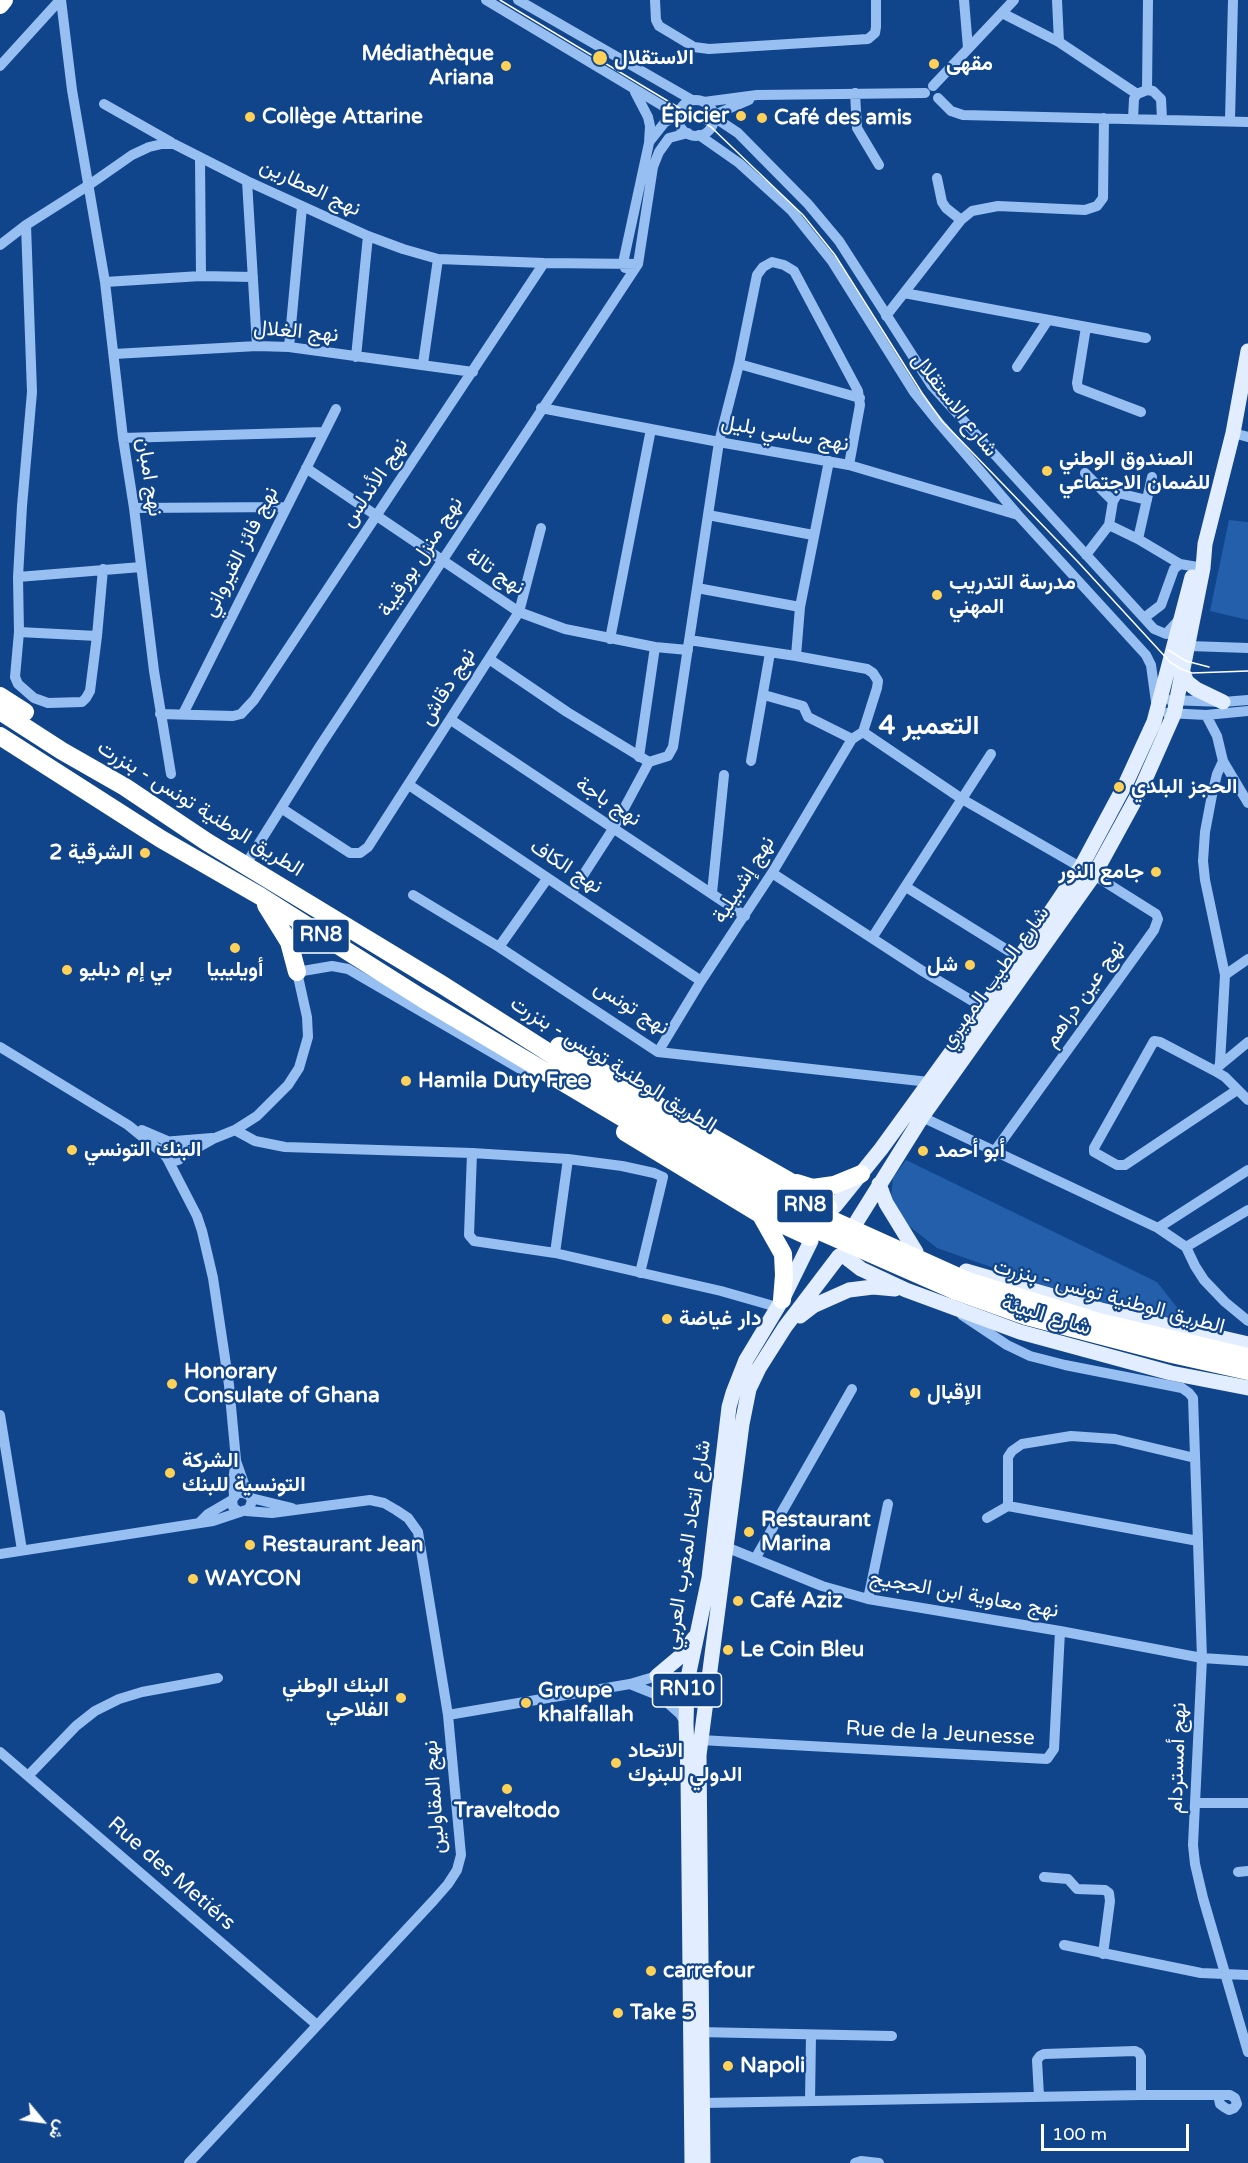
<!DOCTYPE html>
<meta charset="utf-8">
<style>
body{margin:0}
#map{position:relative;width:1248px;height:2163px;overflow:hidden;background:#11458b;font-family:"Varela Round",Vazirmatn,sans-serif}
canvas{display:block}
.north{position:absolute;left:12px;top:2091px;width:60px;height:60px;-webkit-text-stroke:4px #11458b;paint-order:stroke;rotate:119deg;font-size:16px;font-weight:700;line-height:24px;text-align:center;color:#fff}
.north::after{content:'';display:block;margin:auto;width:21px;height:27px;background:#fff;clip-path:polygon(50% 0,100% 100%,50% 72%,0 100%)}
.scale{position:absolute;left:1041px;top:2124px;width:148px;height:27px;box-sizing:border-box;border:3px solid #fff;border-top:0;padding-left:8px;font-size:18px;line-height:21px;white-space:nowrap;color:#fff;-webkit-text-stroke:4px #11458b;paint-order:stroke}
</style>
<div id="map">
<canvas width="1248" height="2163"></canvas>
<div class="north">ش</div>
<div class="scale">100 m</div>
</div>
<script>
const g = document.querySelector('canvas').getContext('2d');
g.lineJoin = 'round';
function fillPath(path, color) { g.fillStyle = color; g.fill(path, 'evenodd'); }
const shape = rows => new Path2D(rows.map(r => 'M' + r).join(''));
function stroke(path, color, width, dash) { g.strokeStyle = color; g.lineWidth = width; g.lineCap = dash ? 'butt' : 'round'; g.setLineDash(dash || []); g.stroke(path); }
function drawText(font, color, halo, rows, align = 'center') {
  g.font = font + ' "Varela Round",Vazirmatn,sans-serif'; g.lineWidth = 4.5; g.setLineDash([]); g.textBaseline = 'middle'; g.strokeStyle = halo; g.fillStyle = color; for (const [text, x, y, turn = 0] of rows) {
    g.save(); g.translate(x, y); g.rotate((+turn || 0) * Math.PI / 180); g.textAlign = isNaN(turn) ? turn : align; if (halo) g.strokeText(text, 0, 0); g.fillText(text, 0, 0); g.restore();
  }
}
fillPath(shape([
 [1229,520,1248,522,1248,620,1210,611],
 [906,1160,1157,1282,1190,1324,1101,1302,1036,1283,937,1248,909,1226,891,1198,893,1178]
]), '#235fab');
stroke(shape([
 [61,0,72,90,105,282,123,438,134,508,154,671,171,774],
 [486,0,678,115],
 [518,0,692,100],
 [655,0,656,20,659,26,694,47,709,49,868,39,875,33,876,27,876,0],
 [964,0,968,48],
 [1057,0,1059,42],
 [1002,13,1059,42,1137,94],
 [0,66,60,0],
 [933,86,1014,0],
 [1147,90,1148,0],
 [855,93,857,128,879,165],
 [938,98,951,111,963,115,1248,122],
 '678 118a18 18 0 1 1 36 0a18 18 0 1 1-36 0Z',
 [704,102,757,95,925,93],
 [104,104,171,142],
 [714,115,749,100],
 [714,117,738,133,808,204,839,241,932,386,1154,629,1166,634,1178,621],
 [1133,119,1134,99,1137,94,1147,90,1153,91,1161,99,1162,119],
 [1230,120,1233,0],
 [699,135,739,163,791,210,811,235,832,261,914,392,939,423,1018,515,1146,655,1151,665,1156,702],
 [650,141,665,122,678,116],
 [200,158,201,276],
 [937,178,942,202,946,208,961,220],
 [247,181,257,346],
 [26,225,32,392,22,506,18,577,19,632,15,677,18,684,34,698,48,703,82,702,86,698,90,691,97,636,103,569],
 [0,245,26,225,89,185,132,155,149,147,162,144,174,144,247,181,368,236,403,249,438,259,544,263,638,264],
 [625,268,623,263,649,143,650,126,648,117,635,92],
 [105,282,201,276,253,277],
 [904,293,1146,338],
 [886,316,961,220,972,211,998,206,1085,210,1097,206,1103,198,1104,118],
 [1086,327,1077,383,1078,388,1141,412],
 [289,347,302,207],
 [114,354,257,346,289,347,473,372],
 [356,357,368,236],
 [423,364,438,259],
 [739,364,860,398],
 [1017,367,1048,320],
 [541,408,719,442,849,465,1018,515],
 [1233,433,1248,437],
 [123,438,323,432],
 [306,468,519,612,565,629,655,647,688,650],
 [1085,473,1113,501],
 [134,508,286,507],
 [708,515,813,535],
 [1109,525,1138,539,1180,564],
 [1138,539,1152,477],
 [1086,555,1109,525,1113,501,1118,493,1147,500],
 [18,577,141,567],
 [697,588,800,607],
 [1144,618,1161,605,1174,569,1180,564,1203,568],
 [19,632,97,636],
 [610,639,651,429],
 [689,640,796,656,867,669,873,673,878,681,877,688,863,732],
 [1189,646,1248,648],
 [796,656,800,607,829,461],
 [489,659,567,712,649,762],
 [764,695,803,706,808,717,852,739],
 [1170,700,1223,702,1248,700],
 [1167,713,1206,715,1248,711],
 [160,714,233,716,241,714,254,700,544,263],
 [183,714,336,409],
 [1206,715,1217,736,1223,761,1217,774,1212,795,1205,832,1203,861,1205,880,1225,975,1220,1063],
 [451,720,745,916],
 [863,732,962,799,1094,875,1156,914,1158,919,1154,930,994,1152],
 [639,757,655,647],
 [751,761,770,653],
 [1223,761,1248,803],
 [649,762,668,756,673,747,719,442,739,364,757,275,763,267,772,262,784,265,794,271,858,391,860,405,849,465],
 [409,785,701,981],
 [281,808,350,853,360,853,368,847,519,612,541,528],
 [248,861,320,746,638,264,653,167,659,152,669,138,688,133],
 [772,873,924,972,989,1011],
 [906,887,1020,958],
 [712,893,724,775],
 [571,894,613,829,649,762],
 [413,895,499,947,658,1052,929,1082],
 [872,938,991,754],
 [499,947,547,879],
 [1225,975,1248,959],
 [0,1047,128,1125,165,1155],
 [658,1052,701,981,772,873,852,739,863,732],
 [1219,1066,1248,1042],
 [1237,1090,1125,1165,1117,1165,1094,1152,1094,1148,1154,1041,1160,1042,1215,1071,1225,1077,1248,1100],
 [922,1117,1158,1228,1186,1247],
 [142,1130,170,1142],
 [235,1130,255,1141,285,1147,472,1153,568,1159,622,1166,654,1173,663,1177,640,1273],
 [175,1141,212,1138],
 '164 1151a10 10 0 1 1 20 0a10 10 0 1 1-20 0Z',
 [472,1153,469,1235,474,1241,555,1253,721,1291,777,1307],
 [183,1156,215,1138,235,1130,257,1116,288,1085,299,1068,308,1037,307,1017,297,972,332,966,348,969,534,1077],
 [167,1158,197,1216,202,1231,213,1278,229,1385,236,1460,233,1481,234,1496],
 [1158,1228,1248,1170],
 [1186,1247,1195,1266,1204,1280,1225,1302,1248,1321],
 [1186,1247,1248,1210],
 [555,1253,568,1159],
 [962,1315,1007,1345,1030,1356,1065,1365,1182,1388,1189,1393,1193,1398,1202,1658,1193,1845,1195,1864,1203,1898,1248,2052],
 [0,1415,22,1550],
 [236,1461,248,1495],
 [251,1498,292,1508],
 [1008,1506,1008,1457,1012,1451,1022,1444,1071,1436,1115,1439,1195,1458],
 [987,1518,1008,1506,1198,1541],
 [199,1523,208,1514,232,1500],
 [726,1547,822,1586,868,1599,1060,1631,1202,1658,1248,1661],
 [0,1554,213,1521,249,1509,252,1501,250,1496,244,1493,237,1493,232,1500,233,1507,239,1512],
 [755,1559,852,1389],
 [868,1599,888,1504],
 [630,1684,660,1696,680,1714,686,1724],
 [448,1715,630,1684,657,1676,677,1678,687,1682],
 [700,1740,1047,1759,1054,1749,1060,1631],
 [0,1752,317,2025],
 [28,1776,76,1726,95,1711,119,1699,142,1692,218,1678],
 [1196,1803,1248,1803],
 [1238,1872,1248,1871],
 [1044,1877,1068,1879,1077,1889,1105,1890,1109,1893,1110,1901,1103,1954],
 [1064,1945,1201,1973,1248,1975],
 [697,2032,892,2036],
 [1039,2096,1037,2060,1040,2056,1044,2054,1135,2051,1139,2053,1141,2057,1141,2095],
 [810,2101,811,2035],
 [703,2103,1141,2095,1230,2095,1235,2098,1237,2104,1234,2108,1229,2110,1224,2107,1220,2104,1218,2095],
 [189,2163,434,1900,448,1884,457,1870,461,1855,448,1715,418,1532,408,1518,396,1510,384,1503,370,1500,272,1513,246,1511],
 [855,2163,861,2161,879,2163]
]), '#98bff1', 10);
stroke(shape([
 [1183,673,1187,682,1196,689,1223,702],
 [879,1184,886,1203,916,1252],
 [835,1206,881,1149,1016,963,1081,867,1126,783,1154,722,1192,577],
 [857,1221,922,1117,1094,875,1140,791,1174,714,1203,568,1205,544,1233,433,1248,351],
 [843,1255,861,1269,906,1290,1020,1332,1171,1373,1248,1388],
 [966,1271,1101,1310,1248,1344],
 [800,1316,813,1306,849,1290,873,1287,895,1289],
 [657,1676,682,1655,694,1638],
 [692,2163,688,1775,686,1724,687,1682,709,1578,729,1407,733,1393,746,1360,782,1300,811,1241],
 [703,2163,699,1755,742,1424,749,1389,759,1368,785,1327,839,1256]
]), '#e2edff', 15);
stroke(shape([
 [0,5,4,0],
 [0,696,25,712],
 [0,711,62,751,125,787,207,842,441,984,653,1119],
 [0,736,161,839,260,896,423,999,645,1131],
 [266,905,289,942,297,972],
 [559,1046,677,1117,789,1181,828,1207],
 [625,1132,760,1214,810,1237],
 [797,1183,813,1188,834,1185,861,1174],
 [761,1215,783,1254,784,1275,782,1300],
 [965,1280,1099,1322,1248,1357],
 [956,1291,1026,1316,1172,1354,1248,1371]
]), '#fff', 18);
stroke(shape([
 [500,0,711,127,803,215,835,255,922,393,942,421,1079,563,1170,662,1181,669,1192,673,1248,671],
 [1168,650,1186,661,1209,667]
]), '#fff', 1.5);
stroke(shape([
 [653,1119,823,1216,965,1280],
 [645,1131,815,1229,956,1291]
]), '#fff', 18);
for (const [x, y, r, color] of [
 [600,58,8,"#ffd158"],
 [934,64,6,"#ffd158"],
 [506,66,6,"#ffd158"],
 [741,116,6,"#ffd158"],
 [250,117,6,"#ffd158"],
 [762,118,6,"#ffd158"],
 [1047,471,6,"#ffd158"],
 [937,595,6,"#ffd158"],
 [1119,787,6,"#ffd158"],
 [145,853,6,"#ffd158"],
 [1156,872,6,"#ffd158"],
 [235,948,6,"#ffd158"],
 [970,965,6,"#ffd158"],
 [67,970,6,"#ffd158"],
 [406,1081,6,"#ffd158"],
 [72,1150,6,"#ffd158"],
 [923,1151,6,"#ffd158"],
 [667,1319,6,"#ffd158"],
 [172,1384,6,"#ffd158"],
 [915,1393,6,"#ffd158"],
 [170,1473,6,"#ffd158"],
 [749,1532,6,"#ffd158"],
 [250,1545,6,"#ffd158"],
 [193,1579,6,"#ffd158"],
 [738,1601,6,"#ffd158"],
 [728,1650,6,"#ffd158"],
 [401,1698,6,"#ffd158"],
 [526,1703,6,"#ffd158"],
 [616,1763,6,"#ffd158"],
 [507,1789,6,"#ffd158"],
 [651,1971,6,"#ffd158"],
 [618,2013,6,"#ffd158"],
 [728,2066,6,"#ffd158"]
]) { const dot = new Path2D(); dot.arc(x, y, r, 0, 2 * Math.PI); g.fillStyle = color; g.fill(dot); stroke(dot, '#11458b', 2); }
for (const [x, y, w] of [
 [321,936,57],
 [805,1206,57],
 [687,1690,69]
]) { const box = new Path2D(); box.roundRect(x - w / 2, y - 17, w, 34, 4.5); g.fillStyle = '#11458b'; g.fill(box); stroke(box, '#fff', 1.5); }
drawText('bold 20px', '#fff', null, [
 ["RN8",321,936],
 ["RN8",805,1206],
 ["RN10",687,1690]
]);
drawText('bold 21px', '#fff', '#11458b', [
 ["Médiathèque",494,54,"right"],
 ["Ariana",494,78,"right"],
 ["الاستقلال",614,58],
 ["مقهى",946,64],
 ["Épicier",729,116,"right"],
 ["Collège Attarine",262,117],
 ["Café des amis",774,118],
 ["الصندوق الوطني",1059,459],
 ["للضمان الاجتماعي",1059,483],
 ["مدرسة التدريب",949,583],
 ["المهني",949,607],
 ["الحجز البلدي",1131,787],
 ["الشرقية 2",133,853,"right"],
 ["جامع النور",1144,872,"right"],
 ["شل",958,965,"right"],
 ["بي إم دبليو",79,970],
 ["أويليبيا",235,970,"center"],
 ["Hamila Duty Free",418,1081],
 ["البنك التونسي",84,1150],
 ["أبو أحمد",935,1151],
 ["دار غياضة",679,1319],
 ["Honorary",184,1372],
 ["Consulate of Ghana",184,1396],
 ["الإقبال",927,1393],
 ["الشركة",182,1461],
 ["التونسية للبنك",182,1485],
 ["Restaurant",761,1520],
 ["Marina",761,1544],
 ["Restaurant Jean",262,1545],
 ["WAYCON",205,1579],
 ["Café Aziz",750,1601],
 ["Le Coin Bleu",740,1650],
 ["البنك الوطني",389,1686,"right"],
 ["الفلاحي",389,1710,"right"],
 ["Groupe",538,1691],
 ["khalfallah",538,1715],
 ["الاتحاد",628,1751],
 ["الدولي للبنوك",628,1775],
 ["Traveltodo",507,1811,"center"],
 ["carrefour",663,1971],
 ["Take 5",630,2013],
 ["Napoli",740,2066]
], 'left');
drawText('21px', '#fff', '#11458b', [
 ["نهج العطارين",310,188,25],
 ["نهج الغلال",296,332,5],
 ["شارع الاستقلال",954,405,52],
 ["نهج ساسي بليل",785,434,10],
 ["نهج امبان",149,477,81],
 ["نهج الأندلس",375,483,-56],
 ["نهج فائز القيرواني",241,552,-63],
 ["نهج منزل بورقيبة",421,557,-57],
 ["نهج تالة",495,572,34],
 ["نهج دقاش",448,687,-58],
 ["نهج باجة",608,802,33],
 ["الطريق الوطنية تونس - بنزرت",200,809,32],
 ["نهج الكاف",566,867,33],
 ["نهج إشبيلية",744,880,-58],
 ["شارع الطيب المهيري",995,978,-54],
 ["نهج عين دراهم",1085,994,-55],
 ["نهج تونس",631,1008,32],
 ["الطريق الوطنية تونس - بنزرت",613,1065,32],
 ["الطريق الوطنية تونس - بنزرت",1109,1297,15],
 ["شارع البيئة",1046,1316,17],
 ["شارع اتحاد المغرب العربي",688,1545,-81],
 ["نهج معاوية ابن الحجيج",964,1595,10],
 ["Rue de la Jeunesse",940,1734,3],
 ["نهج أمستردام",1178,1758,-88],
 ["نهج المقاولين",435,1797,-94],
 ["Rue des Metiérs",171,1874,41]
]);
drawText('bold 27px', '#fff', '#11458b', [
 ["التعمير 4",929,727]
]);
</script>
